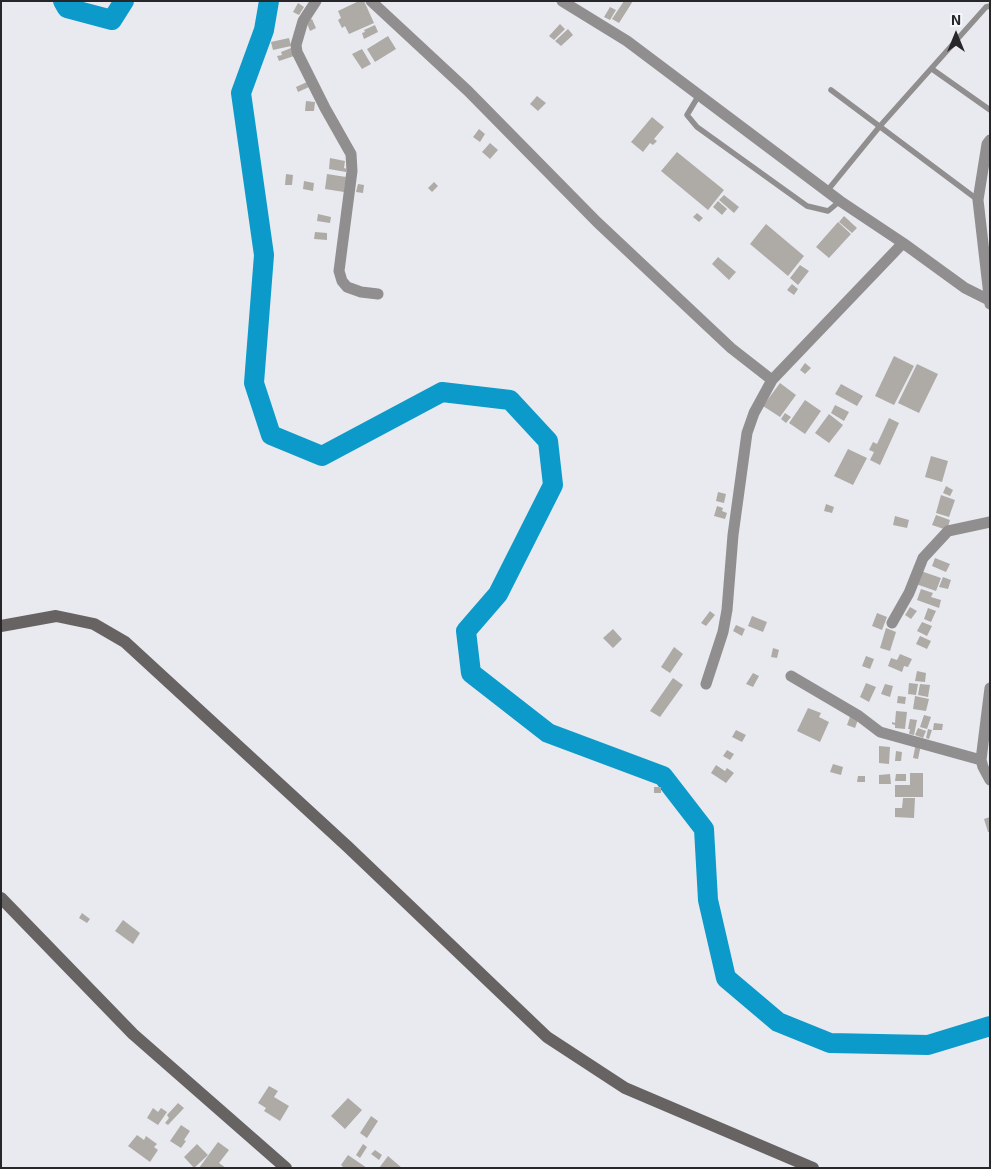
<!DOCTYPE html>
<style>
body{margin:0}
#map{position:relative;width:991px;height:1169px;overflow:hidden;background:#e8eaef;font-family:"Exo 2",sans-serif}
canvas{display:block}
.frame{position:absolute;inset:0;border:2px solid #272729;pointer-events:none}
.north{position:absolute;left:931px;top:10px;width:50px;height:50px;-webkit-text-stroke:4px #f5f7fc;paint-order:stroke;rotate:0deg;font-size:14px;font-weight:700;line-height:20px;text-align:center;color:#272729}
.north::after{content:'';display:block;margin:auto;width:18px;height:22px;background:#272729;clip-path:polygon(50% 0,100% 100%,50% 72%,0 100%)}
</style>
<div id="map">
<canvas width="991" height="1169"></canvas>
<div class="frame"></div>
<div class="north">N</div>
</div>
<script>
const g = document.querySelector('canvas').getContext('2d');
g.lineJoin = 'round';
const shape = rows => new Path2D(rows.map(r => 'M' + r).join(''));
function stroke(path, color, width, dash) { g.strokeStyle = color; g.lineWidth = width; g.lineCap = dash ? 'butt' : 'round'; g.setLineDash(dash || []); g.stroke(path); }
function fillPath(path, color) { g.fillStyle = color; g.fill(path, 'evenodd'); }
stroke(shape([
 [63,1,67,8,112,20,124,1],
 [269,1,264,30,241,93,264,255,254,383,271,435,322,456,442,392,510,400,548,441,553,485,498,594,466,631,471,673,548,733,663,776,704,829,708,900,726,978,778,1022,830,1043,928,1045,990,1026]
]), '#0c9aca', 20);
fillPath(shape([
 [359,1,364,1,374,23,349,34,345,26,342,28,338,20,341,18,338,11],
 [624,1,633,1,619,23,612,19],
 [298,3,304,7,299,15,293,12],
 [610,7,616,10,610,20,604,17],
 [312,19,316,28,310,31,306,21],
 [560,24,565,29,554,40,549,36],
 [375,25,378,32,364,39,362,33,365,32,364,30],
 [568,29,573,35,561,46,555,41],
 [388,36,396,49,375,62,367,49],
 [289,38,291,46,273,50,271,42],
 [291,48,294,56,279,61,277,56,282,55,281,52],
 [362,49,371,64,362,69,352,54],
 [307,82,309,87,298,92,296,87],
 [537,96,546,103,538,111,530,104],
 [306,101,315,102,314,111,305,111],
 [652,117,664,127,654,139,657,141,653,145,650,143,643,152,631,142],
 [479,129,485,134,480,142,473,137],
 [490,143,498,150,490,159,482,152],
 [677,152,724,190,708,210,661,171],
 [330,158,345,161,344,168,347,169,346,172,329,169],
 [286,174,293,175,292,185,285,185],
 [327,174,346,177,344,192,325,189],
 [304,181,314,183,313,191,303,189],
 [434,182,438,186,432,192,428,188],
 [358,184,364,185,363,193,356,192],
 [724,195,739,207,734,213,719,200],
 [718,201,727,209,722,215,713,207],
 [697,213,703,218,699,222,693,217],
 [318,214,331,217,330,223,317,221],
 [844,216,857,228,852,233,839,222],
 [838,222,851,234,829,258,816,247],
 [766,224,804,256,788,276,750,244],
 [315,232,327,233,327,240,314,239],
 [718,257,736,272,729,280,712,264],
 [800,265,809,271,798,285,790,278],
 [792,284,798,289,794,295,787,290],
 [894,356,914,366,894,405,875,396],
 [805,363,811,368,805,374,800,370],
 [917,364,938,374,919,413,898,403],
 [780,383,796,395,780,417,763,406],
 [841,384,863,396,857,406,835,394],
 [805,400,821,411,805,434,789,423],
 [835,405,849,412,844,421,831,413],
 [785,413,791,417,786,423,781,419],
 [829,414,843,425,829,443,815,433],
 [889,418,899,423,880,465,870,460,874,452,869,450,873,442,877,444],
 [848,449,867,458,853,485,834,476],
 [931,456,948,461,942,482,925,477],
 [946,486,953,490,950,496,943,493],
 [718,492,726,494,724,503,716,501],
 [941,495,955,500,949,517,936,513],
 [826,504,834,507,832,513,824,511],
 [717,506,723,508,722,511,727,513,725,519,714,516],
 [936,515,950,520,947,530,932,525],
 [895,516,909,520,907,528,893,525],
 [935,558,950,564,946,572,932,566],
 [921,571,941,578,936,591,916,584],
 [943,577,951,580,948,589,939,587],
 [921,589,933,593,931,597,941,600,939,608,917,600],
 [910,607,917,611,911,619,905,615],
 [928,608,936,611,931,622,924,619],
 [710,611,715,615,706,626,701,623],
 [877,613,887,617,882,630,872,626],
 [752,616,767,622,763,632,748,626],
 [922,622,932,626,927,636,917,631],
 [736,625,745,629,742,636,733,631],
 [886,628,896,632,890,651,880,648],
 [613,629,622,639,613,648,603,638],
 [920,636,931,641,927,649,916,644],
 [674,647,683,654,670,673,661,667],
 [773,648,779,650,777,658,771,657],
 [900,654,912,659,908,667,904,666,902,672,888,666,891,658,897,660],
 [866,656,874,659,870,669,862,666],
 [917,671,926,673,925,682,915,681],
 [753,673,759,676,753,687,746,684],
 [673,678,683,685,660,717,650,711],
 [866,683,876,687,869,702,860,697],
 [909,683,918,684,916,695,908,694],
 [885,684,893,686,890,697,881,694],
 [920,684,930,685,928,697,918,695],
 [898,696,906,697,905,704,897,703],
 [915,696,929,699,926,711,913,709],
 [808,708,821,713,819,717,829,722,820,742,797,731],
 [896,711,907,712,905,729,895,728,895,725,892,724,892,722,895,723],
 [851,714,859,717,855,728,847,725],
 [924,715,931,717,927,729,920,727],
 [910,719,917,720,914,735,909,734,910,729,908,729],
 [934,723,943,724,942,730,933,730],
 [918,728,926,731,923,738,915,735],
 [928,729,932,730,929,739,926,738],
 [736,730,746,735,742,742,732,737],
 [916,743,921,745,918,759,913,758],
 [879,746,890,747,889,764,879,763],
 [727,750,734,754,730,760,723,756],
 [896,751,902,752,901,761,895,761],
 [833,764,843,767,841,775,830,772],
 [716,765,725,771,727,768,734,773,726,783,711,773],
 [910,773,923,773,923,797,895,797,895,785,910,785],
 [890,774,891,784,879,784,879,775],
 [896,774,906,774,906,781,895,781],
 [858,776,865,776,865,782,857,782],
 [654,787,661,787,661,793,654,793],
 [903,798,915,798,914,818,895,817,895,808,902,808],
 [990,817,990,832,988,832,984,819],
 [82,913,90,919,87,923,79,918],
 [123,920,140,933,133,944,115,931],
 [269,1086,278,1091,274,1097,289,1106,280,1121,264,1111,266,1108,258,1103],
 [348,1098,362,1110,345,1129,331,1116],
 [178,1103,184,1108,168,1125,165,1123,169,1118,167,1115],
 [153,1108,158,1112,161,1108,167,1112,158,1125,147,1118],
 [371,1116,378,1121,367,1138,360,1133],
 [181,1125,190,1131,184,1140,186,1141,181,1148,170,1141],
 [137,1135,144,1140,146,1136,157,1144,154,1147,158,1150,150,1162,128,1146],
 [218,1142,229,1150,219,1163,226,1168,199,1168],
 [197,1144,208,1155,194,1168,184,1157],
 [363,1144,367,1147,360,1158,356,1155],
 [375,1150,382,1155,379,1160,371,1154],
 [348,1155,367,1168,344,1168,341,1165],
 [388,1156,402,1168,379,1168]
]), '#aeaba7');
stroke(shape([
 [932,69,990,110],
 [831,90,978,200],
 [699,95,687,115,697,127,807,206,828,211,840,201],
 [827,191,880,126,986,7,990,6]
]), '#918e8f', 5.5);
stroke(shape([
 [316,1,303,21,296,45,297,52,325,108,351,154,352,171,339,271,342,281,347,287,361,292,378,294],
 [371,1,468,91,597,222,731,348,772,380,903,243],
 [562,1,627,41,840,201,903,243,965,288,989,300],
 [990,140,987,144,978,200,990,304],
 [892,623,909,593,923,558,948,531,990,522],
 [791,676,859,716,880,732,981,760],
 [706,684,723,632,727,610,733,535,747,433,754,413,772,380],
 [990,688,981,760,983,767,990,780]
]), '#918e8f', 11);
stroke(shape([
 [1,626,56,616,94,624,125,642,348,847,547,1037,625,1088,813,1168],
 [1,898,133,1034,286,1168]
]), '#676363', 12);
</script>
